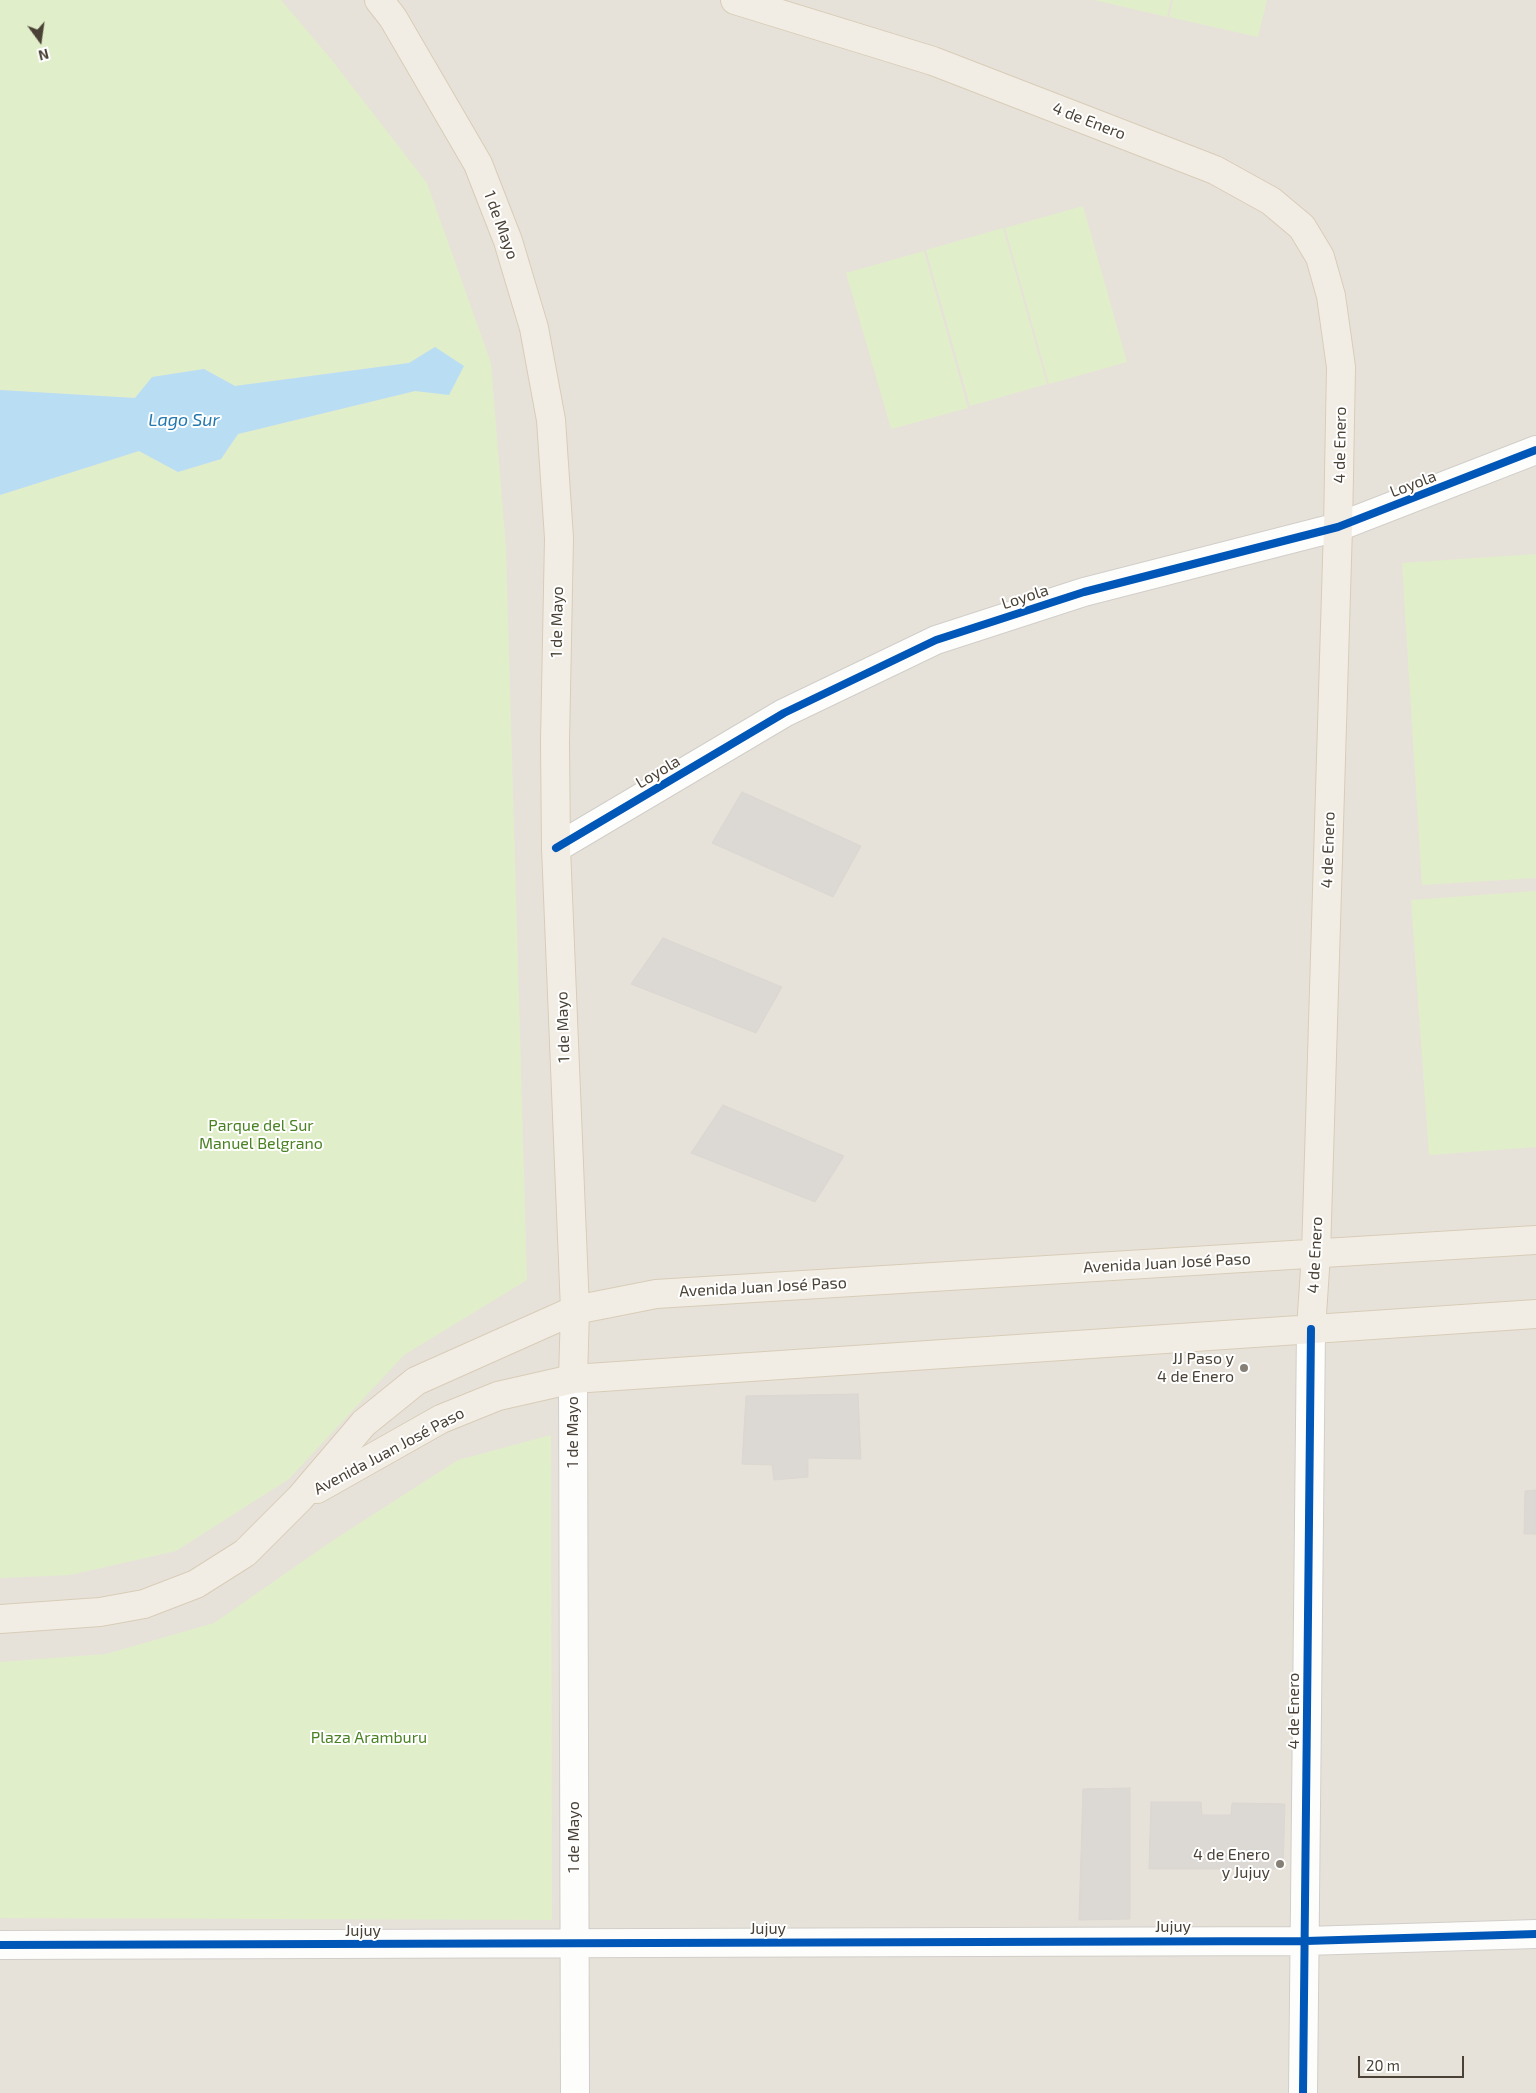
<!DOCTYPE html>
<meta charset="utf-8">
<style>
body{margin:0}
#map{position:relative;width:1536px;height:2093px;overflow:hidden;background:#f3f0ec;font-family:"Exo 2",sans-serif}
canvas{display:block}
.north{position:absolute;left:15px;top:15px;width:50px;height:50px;-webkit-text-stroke:4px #fff;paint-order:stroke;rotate:166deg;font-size:14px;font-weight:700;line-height:20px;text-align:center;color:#4a4236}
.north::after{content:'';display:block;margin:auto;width:18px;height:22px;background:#4a4236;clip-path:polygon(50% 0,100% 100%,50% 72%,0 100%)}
.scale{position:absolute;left:1358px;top:2056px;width:106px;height:22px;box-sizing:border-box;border:2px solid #4a4236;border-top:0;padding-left:6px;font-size:15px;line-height:18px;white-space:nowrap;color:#4a4236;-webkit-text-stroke:4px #fff;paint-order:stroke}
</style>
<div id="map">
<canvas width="1536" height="2093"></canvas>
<div class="north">N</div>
<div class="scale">20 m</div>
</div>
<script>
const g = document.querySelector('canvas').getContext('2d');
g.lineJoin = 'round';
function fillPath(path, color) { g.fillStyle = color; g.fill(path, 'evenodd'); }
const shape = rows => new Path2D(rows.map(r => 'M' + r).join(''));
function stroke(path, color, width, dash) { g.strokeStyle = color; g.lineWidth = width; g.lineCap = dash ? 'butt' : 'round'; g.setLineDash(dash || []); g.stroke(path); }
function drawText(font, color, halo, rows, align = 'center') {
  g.font = font + ' "Exo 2",sans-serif'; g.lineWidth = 4; g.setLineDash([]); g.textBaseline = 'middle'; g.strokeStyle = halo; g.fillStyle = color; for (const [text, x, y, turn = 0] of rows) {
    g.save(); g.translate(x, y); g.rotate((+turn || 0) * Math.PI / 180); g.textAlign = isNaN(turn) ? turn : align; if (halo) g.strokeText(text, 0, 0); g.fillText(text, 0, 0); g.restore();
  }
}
fillPath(shape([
 [0,0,1536,0,1536,2093,0,2093]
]), '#e7e2d9');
fillPath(shape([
 [0,0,281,0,331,59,427,183,491,363,506,549,527,1280,404,1355,289,1479,176,1551,70,1575,0,1578,0,495,139,451,178,472,221,459,238,434,415,391,435,347,409,363,235,386,204,369,153,377,135,398,0,390],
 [1094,0,1171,0,1167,17],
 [1173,0,1267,0,1258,37,1169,17],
 [1083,206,1127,362,1049,384,1005,228],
 [1003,228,1047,384,970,406,926,250],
 [924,251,968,408,891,429,846,273],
 [1536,554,1536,878,1422,885,1402,563],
 [1536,891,1536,1147,1429,1155,1411,900],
 [551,1435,552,1920,0,1918,0,1662,106,1654,214,1623,332,1541,458,1460]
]), '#e1eeca');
fillPath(shape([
 [435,347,464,366,449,395,415,391,238,434,221,459,178,472,139,451,0,495,0,390,135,398,152,377,204,369,235,386,409,363]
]), '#b9def4');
const building = shape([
 [742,792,861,846,833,897,712,843,742,792],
 [663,938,782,987,756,1033,631,984,663,938],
 [723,1105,844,1156,815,1202,691,1153,723,1105],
 [858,1394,861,1459,808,1458,808,1477,774,1480,772,1465,742,1464,746,1396,858,1394],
 [1536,1490,1536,1534,1524,1534,1525,1491,1536,1490],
 [1130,1788,1130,1919,1079,1920,1083,1789,1130,1788],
 [1151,1802,1201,1802,1202,1815,1231,1815,1232,1803,1285,1804,1283,1869,1149,1869,1151,1802]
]);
fillPath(building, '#dcd9d4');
stroke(building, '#dbd7d1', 1);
const minor = shape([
 [556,848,784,713,936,640,1084,592,1338,527,1536,450],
 [573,1379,575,2093],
 [0,1945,1306,1941,1536,1934],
 [1303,2093,1311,1329]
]);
const major = shape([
 [379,0,393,18,478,164,508,241,534,328,551,420,559,538,555,742,556,848,575,1310,573,1379],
 [735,0,933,61,1215,170,1271,201,1302,227,1320,257,1331,296,1341,367,1338,527,1316,1254,1311,1329],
 [317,1489,441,1419,498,1396,573,1379,1536,1314],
 [0,1619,100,1612,144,1604,196,1584,245,1553,300,1498,364,1423,416,1381,575,1310,656,1294,1536,1240]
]);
stroke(minor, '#d1cec9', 30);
stroke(major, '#d7ccb7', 30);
stroke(minor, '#fdfdfc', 28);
stroke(major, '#f2ede4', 28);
stroke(shape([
 [556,848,784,713,936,640,1084,592,1338,527,1536,450],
 [0,1945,1306,1941,1536,1934],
 [1303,2093,1311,1329]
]), '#0057b8', 8);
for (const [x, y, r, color] of [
 [1244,1368,5,"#857f76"],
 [1280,1864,5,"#857f76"]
]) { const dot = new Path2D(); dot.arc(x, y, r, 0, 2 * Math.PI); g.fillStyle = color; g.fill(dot); stroke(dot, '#fff', 2); }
drawText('16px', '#4a4236', '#fff', [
 ["4 de Enero",1089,121,21],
 ["1 de Mayo",501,225,70],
 ["4 de Enero",1340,445,-89],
 ["Loyola",1413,484,-21],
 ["Loyola",1025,597,-18],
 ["1 de Mayo",557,622,-89],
 ["Loyola",658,772,-31],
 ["4 de Enero",1328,850,-88],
 ["1 de Mayo",563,1027,-92],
 ["4 de Enero",1315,1255,-87],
 ["Avenida Juan José Paso",1167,1263,-3],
 ["Avenida Juan José Paso",763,1287,-3],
 ["1 de Mayo",573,1432,-90],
 ["Avenida Juan José Paso",389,1451,-28],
 ["4 de Enero",1294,1711,-90],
 ["1 de Mayo",574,1837,-90],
 ["Jujuy",1173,1927],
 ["Jujuy",768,1929],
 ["Jujuy",363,1931]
]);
drawText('16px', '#4a8223', '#fff', [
 ["Parque del Sur",261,1126],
 ["Manuel Belgrano",261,1144],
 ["Plaza Aramburu",369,1738]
]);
drawText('16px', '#4a4236', '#fff', [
 ["JJ Paso y",1234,1359],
 ["4 de Enero",1234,1377],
 ["4 de Enero",1270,1855],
 ["y Jujuy",1270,1873]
], 'right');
drawText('italic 18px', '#2278af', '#fff', [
 ["Lago Sur",184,420]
]);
</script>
